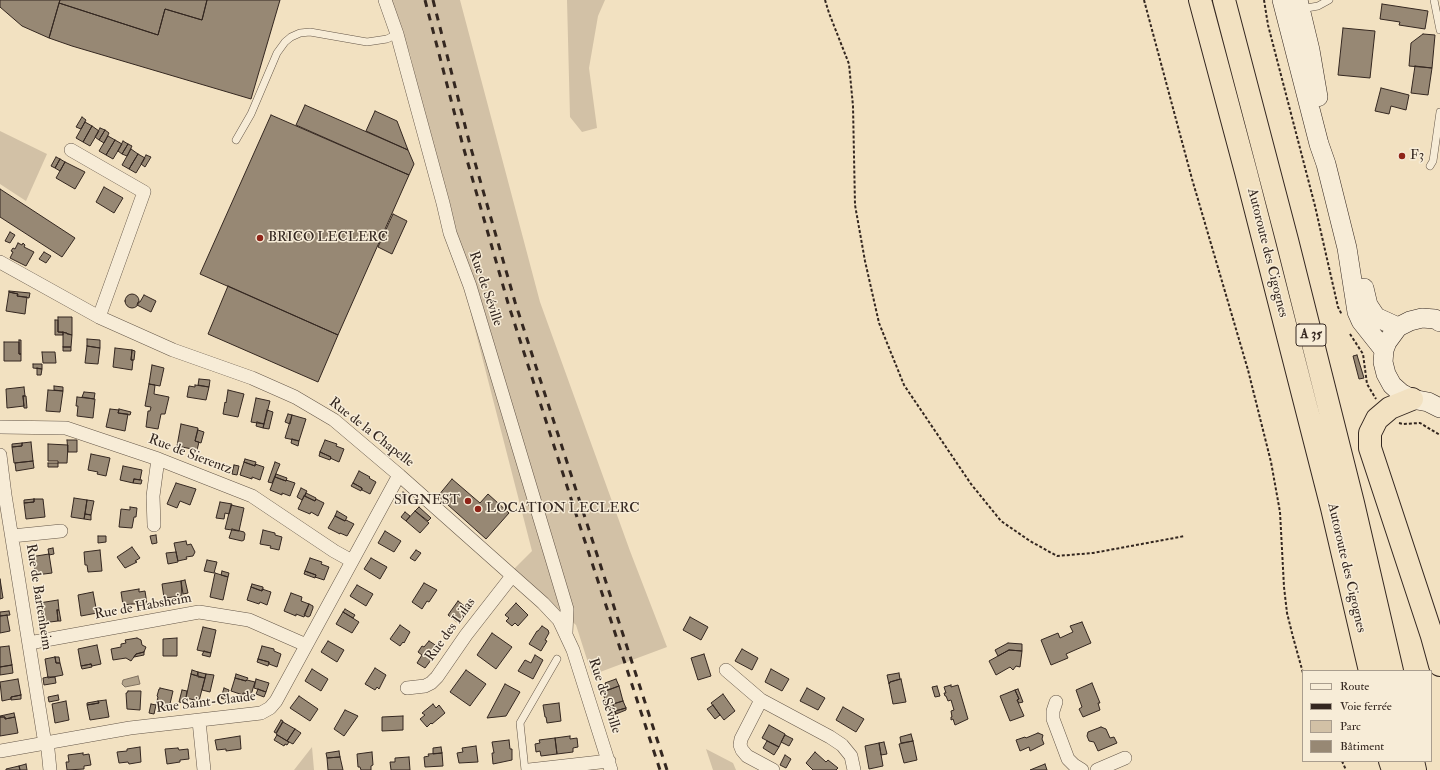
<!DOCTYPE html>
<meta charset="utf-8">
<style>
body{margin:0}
#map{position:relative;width:1440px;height:770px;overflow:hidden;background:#f2e1c1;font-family:"IM FELL Double Pica",serif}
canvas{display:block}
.legend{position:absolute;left:1302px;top:670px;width:130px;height:92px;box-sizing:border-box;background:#f7ecd7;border:1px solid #a99d8e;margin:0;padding:5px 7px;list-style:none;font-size:12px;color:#342720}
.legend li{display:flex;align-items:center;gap:8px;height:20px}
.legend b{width:20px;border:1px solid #a99d8e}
</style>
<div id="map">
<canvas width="1440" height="770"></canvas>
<ul class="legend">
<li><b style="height:5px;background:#f7ecd7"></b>Route</li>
<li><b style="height:5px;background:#342720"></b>Voie ferrée</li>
<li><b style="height:11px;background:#d2c1a6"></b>Parc</li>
<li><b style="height:11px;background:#978874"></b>Bâtiment</li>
</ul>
</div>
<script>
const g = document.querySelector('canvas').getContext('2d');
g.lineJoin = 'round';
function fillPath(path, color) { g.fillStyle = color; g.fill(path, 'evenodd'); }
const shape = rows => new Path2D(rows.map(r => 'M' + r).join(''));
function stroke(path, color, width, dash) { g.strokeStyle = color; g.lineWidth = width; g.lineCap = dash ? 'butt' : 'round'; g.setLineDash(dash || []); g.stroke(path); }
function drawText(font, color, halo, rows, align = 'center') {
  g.font = font + ' "IM FELL Double Pica",serif'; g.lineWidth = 3; g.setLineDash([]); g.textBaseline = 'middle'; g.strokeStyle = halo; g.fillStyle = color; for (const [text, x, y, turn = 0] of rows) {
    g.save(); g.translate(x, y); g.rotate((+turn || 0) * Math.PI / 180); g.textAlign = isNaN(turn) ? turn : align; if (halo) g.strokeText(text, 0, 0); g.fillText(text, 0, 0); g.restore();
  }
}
fillPath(shape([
 [389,0,460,0,540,302,630,551,667,647,592,675,576,625,514,569,532,551,472,318,410,54],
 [567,0,605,0,598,16,589,68,597,128,582,132,570,117],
 [0,131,47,154,26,201,0,184],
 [312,747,314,770,294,770],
 [706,749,733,763,736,770,713,770]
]), '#d2c1a6');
const water = shape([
 [138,676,140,684,125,687,122,684,123,680,138,676]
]);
fillPath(water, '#b1a28a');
stroke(water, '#7f7160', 1);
const building = shape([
 [0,0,60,0,49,38,22,26,0,7,0,0],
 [60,0,207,0,202,20,165,9,158,35,59,3,60,0],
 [207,0,280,0,251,99,72,46,49,38,59,3,158,35,165,9,202,20,207,0],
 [1382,4,1428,11,1425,29,1399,25,1400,22,1380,19,1382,4],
 [1343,28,1375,31,1370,78,1338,75,1343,28],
 [1423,34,1435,35,1432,68,1409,66,1411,43,1423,34],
 [1415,66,1432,68,1428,95,1411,93,1415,66],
 [1381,88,1409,95,1406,110,1391,106,1389,114,1375,111,1381,88],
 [305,105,408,150,414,164,409,175,296,125,305,105],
 [375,111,397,121,408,150,366,131,375,111],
 [271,115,409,175,338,335,200,274,271,115],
 [82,117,86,120,81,129,76,127,82,117],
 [85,122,92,126,83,142,76,138,85,122],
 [92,126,99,131,90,146,83,142,92,126],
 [100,128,105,130,99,140,95,137,100,128],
 [105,130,109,133,104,143,99,140,105,130],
 [108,136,115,140,106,155,99,151,108,136],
 [115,140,122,144,113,159,106,155,115,140],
 [123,141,128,144,122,154,118,151,123,141],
 [128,144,132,146,127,156,122,154,128,144],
 [131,149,138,154,129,169,122,165,131,149],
 [138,154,145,158,136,173,129,169,138,154],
 [146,155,151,157,145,167,141,164,146,155],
 [56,157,60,159,55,168,51,166,56,157],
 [60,159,65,162,60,171,55,168,60,159],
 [65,162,85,172,75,189,56,178,65,162],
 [104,187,123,198,114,213,96,202,104,187],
 [0,189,75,238,62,257,0,217,0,189],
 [393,214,407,221,392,254,378,247,393,214],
 [10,232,15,235,10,243,5,241,10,232],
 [18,243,22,245,23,243,25,245,24,247,34,252,26,266,10,258,13,252,11,251,13,248,15,249,18,243],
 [44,252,51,256,46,263,39,259,44,252],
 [228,286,338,335,318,382,208,334,228,286],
 [9,291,30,293,29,298,17,296,18,294,9,292,9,291],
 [9,292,18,294,17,296,27,297,25,314,6,311,9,292],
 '125 301a7 7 0 1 1 14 0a7 7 0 1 1-14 0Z',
 [144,295,156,301,151,312,137,305,138,302,140,302,144,295],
 [58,317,72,317,72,335,67,334,67,333,58,332,58,317],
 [55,320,58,320,58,332,63,332,63,335,55,335,55,320],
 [63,332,72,335,71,347,63,347,63,332],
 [87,339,100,340,100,348,87,346,87,339],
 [19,340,21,340,21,354,19,354,19,340],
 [4,342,19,342,19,354,21,354,21,361,4,361,4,342],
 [87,346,100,348,98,364,85,363,87,346],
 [63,347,71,347,71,351,63,351,63,347],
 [115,348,132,350,131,360,133,360,132,370,113,367,115,348],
 [132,350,135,351,134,360,131,360,132,350],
 [42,352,55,352,56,363,43,363,42,352],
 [1357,355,1364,378,1359,379,1353,356,1357,355],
 [33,364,42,364,42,369,33,368,33,364],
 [152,365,164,368,160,386,149,384,152,365],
 [37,368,42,369,41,375,37,375,37,368],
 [199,379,210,380,209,387,198,385,199,379],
 [149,384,155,385,154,394,169,397,165,414,161,414,158,429,146,427,148,411,150,411,151,407,145,406,149,384],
 [195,385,209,387,206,400,187,397,189,386,195,387,195,385],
 [54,386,63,387,63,391,54,390,54,386],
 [24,387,25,396,23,396,24,406,7,408,6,389,24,387],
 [48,390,63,391,60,412,46,411,48,390],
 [228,390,244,394,238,417,223,414,225,402,226,403,228,390],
 [84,392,95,393,94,399,82,397,84,392],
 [23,396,26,396,27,408,24,408,23,396],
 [77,397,95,399,93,418,77,416,78,406,76,406,77,397],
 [256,398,270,401,264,424,251,422,256,398],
 [110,409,119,410,118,413,128,414,125,431,106,427,110,409],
 [119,409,131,412,130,415,118,413,119,409],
 [267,410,273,412,269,429,263,428,267,410],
 [288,414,292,415,290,424,285,422,288,414],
 [292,415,306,419,299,441,285,438,292,415],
 [257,422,264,424,263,428,256,426,257,422],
 [181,424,198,428,195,441,199,442,197,450,177,446,181,424],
 [198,430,204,432,201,443,195,441,198,430],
 [292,439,299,441,298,446,291,443,292,439],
 [67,440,77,440,77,452,68,452,67,440],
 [325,440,337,444,336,446,344,449,339,462,330,458,331,457,320,452,325,440],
 [31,442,33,461,14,463,12,447,22,446,22,443,31,442],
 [22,443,22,446,12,447,12,444,22,443],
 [48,444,68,445,67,463,58,463,58,461,48,461,48,444],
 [320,452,331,457,330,460,319,456,320,452],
 [91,454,110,458,106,476,97,474,98,472,88,470,91,454],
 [245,459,256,462,255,466,244,462,245,459],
 [33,461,34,468,16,471,15,463,33,461],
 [244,462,255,466,255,464,264,467,260,480,252,477,252,479,240,475,244,462],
 [275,462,280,464,272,483,268,482,275,462],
 [48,463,58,463,58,467,48,467,48,463],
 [234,465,239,466,237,475,232,474,234,465],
 [123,466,142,470,140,480,134,479,133,483,120,480,123,466],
 [359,471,370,477,369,478,376,482,370,494,362,490,362,488,353,483,359,471],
 [276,474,287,478,286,481,275,477,276,474],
 [275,477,286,481,286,480,295,483,290,496,282,493,282,495,270,490,275,477],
 [134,479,142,480,141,484,133,483,134,479],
 [452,479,480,503,488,494,509,513,486,539,438,496,452,479],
 [176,483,196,489,190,505,180,501,177,508,167,504,176,483],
 [353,483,362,488,361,491,351,486,353,483],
 [301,488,307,491,302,500,297,497,301,488],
 [403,492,407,495,402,502,398,499,403,492],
 [306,493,316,498,315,501,305,496,306,493],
 [304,496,315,501,316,499,324,503,318,516,311,512,310,514,298,509,304,496],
 [74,498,87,500,84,519,71,517,74,498],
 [34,499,43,499,45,517,26,519,24,503,34,502,34,499],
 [34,499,34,502,24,503,24,500,34,499],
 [87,500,94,501,91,515,85,514,87,500],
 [220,502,232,504,229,514,225,513,224,519,216,518,220,502],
 [231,505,244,508,239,531,225,529,231,505],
 [130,507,137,508,136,517,134,517,132,528,119,527,121,509,130,510,130,507],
 [419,507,431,518,428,521,415,511,419,507],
 [337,511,347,517,345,521,335,516,337,511],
 [415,511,429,523,420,533,406,521,415,511],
 [405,512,410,516,406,521,401,517,405,512],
 [85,514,91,515,91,520,84,519,85,514],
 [335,516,345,521,346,520,354,524,347,536,340,533,340,534,328,528,335,516],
 [232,529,244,532,245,534,244,540,242,541,229,538,232,529],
 [263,530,275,533,275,535,282,537,279,550,270,548,271,546,260,544,263,530],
 [385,531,401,541,394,552,378,543,385,531],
 [156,535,157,543,152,544,150,536,156,535],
 [98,536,106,536,106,542,98,543,98,536],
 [186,541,187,545,191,544,195,552,193,556,186,557,187,559,178,561,174,543,186,541],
 [132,547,140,558,135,561,137,562,125,568,117,557,132,547],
 [53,548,54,554,49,555,48,549,53,548],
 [100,550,102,571,88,572,87,565,85,565,84,552,100,550],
 [416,550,421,553,415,561,410,558,416,550],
 [176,552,178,562,168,564,166,553,176,552],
 [49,554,52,573,36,575,34,565,32,566,30,557,49,554],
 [310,558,322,562,321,564,329,567,324,580,315,577,316,575,305,571,310,558],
 [371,558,387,567,380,579,364,569,371,558],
 [207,560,217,562,214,573,204,571,207,560],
 [222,571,229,573,228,577,221,575,222,571],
 [305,571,316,575,315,578,304,574,305,571],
 [215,573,228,577,223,600,210,597,215,573],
 [0,579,3,598,0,599,0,579],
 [185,580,188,593,183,594,181,581,185,580],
 [181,581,182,596,164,598,162,584,181,581],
 [424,583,437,590,429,602,427,601,422,609,412,602,424,583],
 [252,584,263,587,263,589,262,591,251,587,252,584],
 [357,585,373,594,366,606,350,596,357,585],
 [251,587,262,591,262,589,271,592,267,605,260,602,259,604,247,600,251,587],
 [139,589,139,592,145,591,147,604,138,605,138,604,132,604,123,605,121,592,139,589],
 [93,592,97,613,81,616,78,595,93,592],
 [291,593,302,597,301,601,309,604,304,617,296,614,296,616,284,611,291,593],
 [58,600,59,610,57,610,58,621,42,623,39,603,58,600],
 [458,601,468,609,461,620,460,619,457,622,448,615,458,601],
 [516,603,528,615,518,626,515,623,512,626,506,621,509,618,505,615,516,603],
 [309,604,313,606,313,608,310,616,308,617,304,615,309,604],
 [345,609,355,615,353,618,343,612,345,609],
 [57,610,59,610,61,621,58,621,57,610],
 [9,611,10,615,0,616,0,612,9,611],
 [343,612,359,622,352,633,336,624,343,612],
 [7,615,10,631,0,633,0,616,7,615],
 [690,617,708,627,701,640,683,630,690,617],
 [1082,622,1091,643,1066,654,1068,658,1051,665,1041,640,1058,633,1060,638,1073,632,1070,626,1082,622],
 [400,625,410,632,404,643,403,642,400,646,390,639,400,625],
 [542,626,548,630,549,633,545,640,547,641,541,651,529,644,537,631,538,631,542,626],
 [203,627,216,630,211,653,197,650,203,627],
 [492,633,512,647,496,669,477,655,492,633],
 [137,638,141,640,142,645,146,647,144,652,136,654,131,661,126,658,113,660,111,649,121,647,121,644,126,643,125,640,137,638],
 [177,638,177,656,163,656,163,639,177,638],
 [328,641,344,650,337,662,321,652,328,641],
 [429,641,440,648,425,668,417,663,422,655,418,652,422,646,424,647,429,641],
 [1008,643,1022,644,1022,651,1009,650,998,656,995,650,1008,643],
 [97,645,101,664,92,666,91,664,81,666,78,649,97,645],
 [9,646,12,665,0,667,0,647,9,646],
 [262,646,274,649,274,651,281,654,277,667,269,664,269,662,258,659,262,646],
 [742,649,758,658,752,670,735,661,742,649],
 [1009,650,1022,651,1020,667,1016,666,1013,670,1010,667,996,675,989,661,1009,650],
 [204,651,211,653,210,657,202,655,204,651],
 [144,652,144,655,134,657,136,654,144,652],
 [704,654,711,676,698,680,691,658,704,654],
 [535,655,543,660,533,679,518,671,525,660,531,663,535,655],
 [55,657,59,657,60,663,56,663,55,657],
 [55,657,56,663,60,663,63,675,48,678,45,659,55,657],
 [258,659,269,662,268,666,257,662,258,659],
 [91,664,92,667,82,669,81,666,91,664],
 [12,665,13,673,0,675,0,667,12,665],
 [375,668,386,675,379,689,377,687,375,690,365,684,375,668],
 [312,669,328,679,321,691,305,681,312,669],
 [771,669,789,679,782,691,765,682,771,669],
 [192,670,198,672,197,676,191,674,192,670],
 [466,670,486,684,470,706,450,692,466,670],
 [198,672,206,674,205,678,198,677,198,672],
 [899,673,900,679,890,682,889,684,887,675,899,673],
 [191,674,205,678,199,701,186,698,191,674],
 [206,674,214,675,210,692,202,690,206,674],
 [236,674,248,678,246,681,235,678,236,674],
 [48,677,55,677,56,683,44,685,43,678,48,677],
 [235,678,246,681,247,680,255,682,251,695,243,693,243,695,231,691,235,678],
 [18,679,21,695,11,697,11,699,2,701,0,682,18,679],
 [256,679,269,683,266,692,254,688,256,679],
 [616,679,619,686,608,690,605,683,616,679],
 [901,679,906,702,893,704,889,684,890,682,901,679],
 [1092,683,1100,703,1098,703,1100,710,1083,717,1079,709,1082,707,1076,690,1092,683],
 [505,684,520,692,506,716,487,718,505,684],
 [951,685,951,687,958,685,968,719,955,725,953,719,951,720,951,717,952,717,951,711,954,710,951,700,948,701,946,696,945,696,944,693,946,693,944,687,951,685],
 [619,686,623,701,613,704,611,698,605,700,603,692,619,686],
 [937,686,940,696,935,697,932,687,937,686],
 [160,688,173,691,169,708,156,705,158,697,157,696,159,689,160,689,160,688],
 [224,688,229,690,226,700,221,698,224,688],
 [807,688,825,698,818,710,800,701,807,688],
 [258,689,266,692,264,697,256,694,258,689],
 [1018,689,1023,702,1019,703,1017,700,1019,699,1015,690,1018,689],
 [182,690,187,691,185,703,179,702,182,690],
 [1015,690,1019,699,1017,700,1024,716,1010,721,1000,696,1015,690],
 [128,691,141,691,140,710,127,709,126,693,127,693,128,691],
 [723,694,735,711,724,720,711,703,723,694],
 [21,695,21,699,11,700,11,697,21,695],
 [58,695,59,700,49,702,48,697,58,695],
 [299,696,318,709,310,721,290,708,299,696],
 [611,698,616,714,610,716,605,700,611,698],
 [106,700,109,717,90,720,87,705,99,703,98,701,106,700],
 [66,701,69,720,55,723,52,704,66,701],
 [98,701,99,703,87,705,87,703,98,701],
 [623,701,626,708,615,711,613,704,623,701],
 [559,703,561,721,547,723,546,717,545,717,543,705,559,703],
 [151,704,156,705,154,714,149,713,151,704],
 [433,704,436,708,439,705,445,713,432,724,431,723,427,727,420,719,425,715,422,713,433,704],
 [713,705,720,715,715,719,707,709,713,705],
 [843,707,864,719,856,732,836,720,843,707],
 [626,708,626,710,616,714,615,711,626,708],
 [345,710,358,716,344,736,334,729,345,710],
 [14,713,15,717,5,719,5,717,0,717,0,716,14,713],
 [403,716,403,730,382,731,382,717,403,716],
 [0,717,5,717,5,719,15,717,18,733,0,736,0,717],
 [281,720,283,721,276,733,274,732,281,720],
 [283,722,295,729,287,741,276,734,283,722],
 [769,725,785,734,779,747,762,738,769,725],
 [1101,727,1106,729,1110,738,1114,737,1117,743,1098,751,1094,742,1089,741,1087,736,1088,732,1101,727],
 [295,729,301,733,293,744,287,741,295,729],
 [1038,733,1043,735,1042,739,1044,744,1030,751,1029,747,1020,751,1016,740,1025,737,1026,738,1038,733],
 [911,734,913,741,901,743,900,737,911,734],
 [277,735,289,742,287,745,285,744,284,746,274,740,277,735],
 [785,735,793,739,789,746,781,742,785,735],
 [240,736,241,749,226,751,226,749,217,750,215,740,240,736],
 [570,736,570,739,577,738,578,747,573,748,573,752,557,754,555,738,570,736],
 [555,738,557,754,541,756,540,751,536,752,535,744,540,743,539,740,555,738],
 [509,740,510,749,512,749,512,760,493,764,492,753,494,753,492,742,509,740],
 [767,741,779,747,774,755,763,748,767,741],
 [913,741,917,760,904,763,899,744,913,741],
 [884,742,887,754,881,755,879,743,884,742],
 [879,743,883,766,869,769,865,746,879,743],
 [476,746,478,762,459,763,457,753,463,752,462,748,476,746],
 [140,747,141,762,129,764,128,762,119,763,117,752,127,751,127,749,140,747],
 [441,747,442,753,433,754,433,748,441,747],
 [178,748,179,750,188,749,189,759,180,760,180,762,167,764,165,749,178,748],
 [339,751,340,757,327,758,326,753,339,751],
 [372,752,373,765,371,766,371,770,361,770,360,767,358,767,357,754,372,752],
 [815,752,826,762,828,760,838,768,836,770,813,770,806,763,815,752],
 [83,753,83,755,89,754,91,765,84,766,84,769,67,770,66,762,69,762,68,755,83,753],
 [442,753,443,766,425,767,424,757,429,756,428,754,442,753],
 [785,755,791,759,786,768,780,765,785,755],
 [340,757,343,770,328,770,327,758,340,757],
 [409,757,410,770,391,770,390,762,395,762,395,758,409,757],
 [26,764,27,770,20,770,19,766,26,764],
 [1045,764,1047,770,1030,770,1045,764],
 [19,766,20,770,6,770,6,769,19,766]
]);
fillPath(building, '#978874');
stroke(building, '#342720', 1);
const lane = shape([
 [1434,0,1440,30],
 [1301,9,1318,6,1329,0],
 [236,140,251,114,277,53,285,42,291,37,300,33,310,32,367,42,387,39,397,34],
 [1430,166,1433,161,1440,112],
 [525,770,520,723,557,659]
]);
const street = shape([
 [385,0,397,34,410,82,443,203,450,233,470,286,567,609,566,633],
 [71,150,144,192,99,317],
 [0,262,99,317,173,350,252,378,295,397,334,420,399,475,543,603,559,620,573,650,611,770],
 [0,427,66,428,158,459,252,496,334,551,352,561],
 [0,455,5,495,44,738,48,750,50,770],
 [154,525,153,496,158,459],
 [12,536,61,531],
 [29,643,199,612,249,620,306,645],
 [726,670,761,700,830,737,842,745,851,756,854,770],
 [407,688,425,686,431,683,437,677,466,635,512,576],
 [761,700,741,739,740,745,742,750,747,756,773,770],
 [1056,702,1053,711,1053,719,1068,759,1074,765,1082,770],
 [199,721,204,770],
 [0,751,130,728,261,713,270,708,276,701,399,475],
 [529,770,609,761],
 [1097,770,1125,758]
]);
const secondary = shape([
 [1282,0,1319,144,1326,164,1347,248,1357,312,1361,321,1384,350],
 [1298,0,1310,50,1318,97],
 [1364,288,1368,305,1376,317,1398,327],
 [1440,322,1435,319,1422,318,1410,321,1398,327,1387,342,1384,350,1383,362,1386,374,1392,385,1401,393,1412,399,1428,402,1440,408]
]);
const highway = shape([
 [1200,0,1246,172,1332,508,1370,671],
 [1224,0,1287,240,1353,503,1392,671],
 [1412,399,1390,408,1377,419,1370,433,1370,448,1432,636,1440,665],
 [1390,761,1393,770],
 [1413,761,1415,770]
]);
stroke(lane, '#645648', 8);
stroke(street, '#645648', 14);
stroke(secondary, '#342720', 20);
stroke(highway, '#342720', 24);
stroke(shape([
 [825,0,829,13,849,64,853,106,855,205,865,261,879,323,904,385,971,484,1001,521,1030,541,1057,556,1093,553,1185,536],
 [1144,0,1192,179,1248,370,1271,462,1280,512,1284,587,1287,613,1293,637,1303,673],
 [1264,0,1268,25,1315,206,1338,307,1342,315],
 [1350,334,1363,354,1367,384,1376,399],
 [1399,423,1403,424,1420,423,1440,435],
 [1342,761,1346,770]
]), '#342720', 2, [3, 2]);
stroke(lane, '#f7ecd7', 7);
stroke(street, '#f7ecd7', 13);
stroke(secondary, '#f7ecd7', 19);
stroke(highway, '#f2e1c1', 22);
stroke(shape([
 [425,0,463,146,508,303,575,511,660,770],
 [433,0,470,145,515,302,667,770]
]), '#342720', 3, [7, 7]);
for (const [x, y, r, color] of [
 [1402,156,4,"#8f2418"],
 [260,238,4,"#8f2418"],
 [468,501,4,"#8f2418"],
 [478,509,4,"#8f2418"]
]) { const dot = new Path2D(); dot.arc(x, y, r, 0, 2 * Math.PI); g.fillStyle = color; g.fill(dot); stroke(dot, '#f7ecd7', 1.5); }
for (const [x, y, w] of [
 [1311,335,30]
]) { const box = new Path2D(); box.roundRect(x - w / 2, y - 11, w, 22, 3); g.fillStyle = '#f7ecd7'; g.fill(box); stroke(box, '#342720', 1); }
drawText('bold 13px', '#342720', null, [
 ["A 35",1311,335]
]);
drawText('14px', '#342720', '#f7ecd7', [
 ["F3",1410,156],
 ["BRICO LECLERC",268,238],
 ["SIGNEST",460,501,"right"],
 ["LOCATION LECLERC",486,509]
], 'left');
drawText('14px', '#342720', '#f7ecd7', [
 ["Autoroute des Cigognes",1267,253,76],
 ["Rue de Séville",485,289,71],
 ["Rue de la Chapelle",371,433,38],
 ["Rue de Sierentz",190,455,21],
 ["Autoroute des Cigognes",1346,568,77],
 ["Rue de Bartenheim",38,597,81],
 ["Rue de Habsheim",143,607,-10],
 ["Rue des Lilas",451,630,-54],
 ["Rue de Séville",604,696,72],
 ["Rue Saint-Claude",206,703,-7]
]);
</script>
